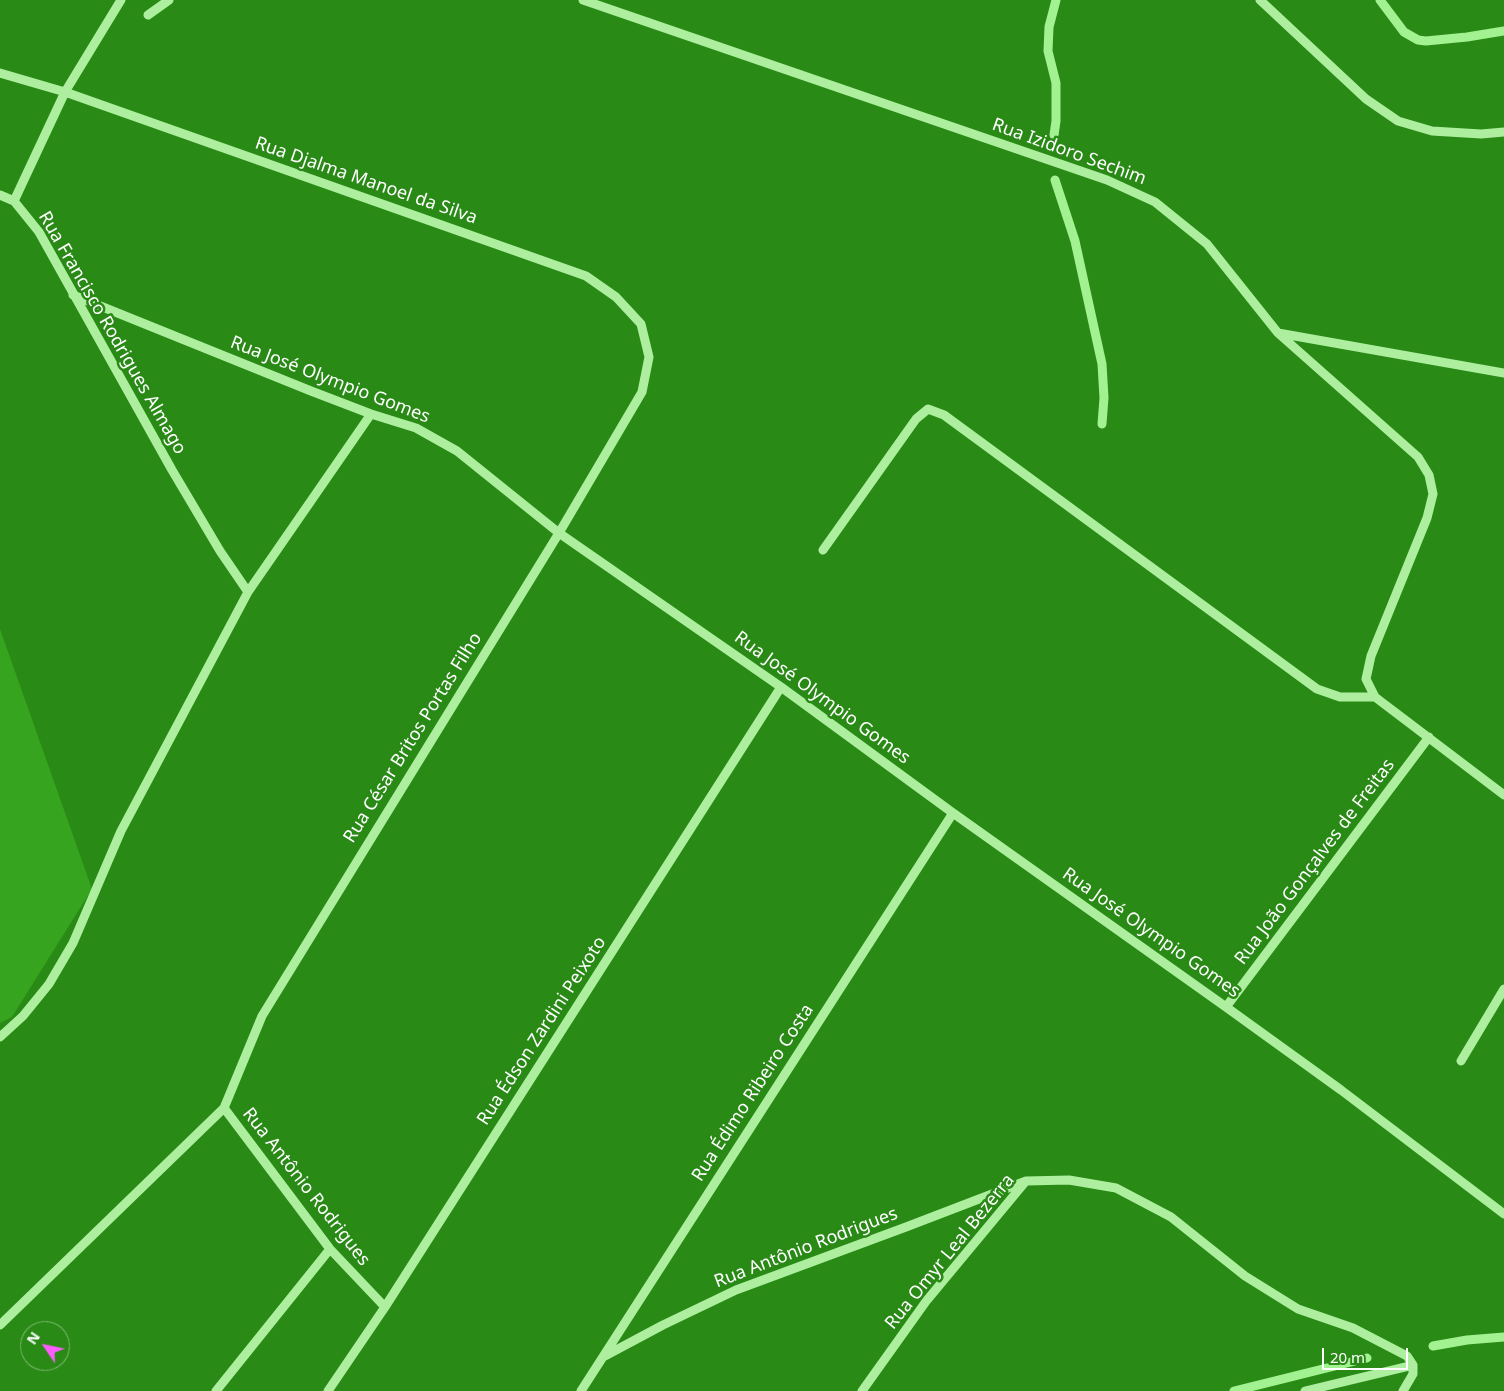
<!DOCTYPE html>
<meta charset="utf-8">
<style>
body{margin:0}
#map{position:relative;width:1504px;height:1391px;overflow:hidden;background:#298a16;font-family:"Noto Sans",sans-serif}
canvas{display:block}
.north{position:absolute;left:20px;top:1321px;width:50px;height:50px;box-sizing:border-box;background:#298a16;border:1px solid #7fb973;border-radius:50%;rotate:304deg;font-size:14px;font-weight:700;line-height:20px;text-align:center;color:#fff}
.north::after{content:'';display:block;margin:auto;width:18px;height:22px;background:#fd5cff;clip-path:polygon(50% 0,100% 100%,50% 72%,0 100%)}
.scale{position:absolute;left:1322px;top:1348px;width:86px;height:22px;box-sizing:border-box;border:2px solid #fff;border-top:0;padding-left:6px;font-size:15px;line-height:18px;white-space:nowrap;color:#fff;-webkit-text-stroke:4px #298a16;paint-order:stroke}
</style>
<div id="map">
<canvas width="1504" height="1391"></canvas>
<div class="north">N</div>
<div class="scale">20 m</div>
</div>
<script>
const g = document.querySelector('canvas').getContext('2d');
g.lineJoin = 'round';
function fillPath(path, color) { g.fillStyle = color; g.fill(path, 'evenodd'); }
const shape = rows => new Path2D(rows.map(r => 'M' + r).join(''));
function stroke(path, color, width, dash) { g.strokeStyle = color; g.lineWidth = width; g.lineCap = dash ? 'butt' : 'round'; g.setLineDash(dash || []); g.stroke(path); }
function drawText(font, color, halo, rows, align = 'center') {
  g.font = font + ' "Noto Sans",sans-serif'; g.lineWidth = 5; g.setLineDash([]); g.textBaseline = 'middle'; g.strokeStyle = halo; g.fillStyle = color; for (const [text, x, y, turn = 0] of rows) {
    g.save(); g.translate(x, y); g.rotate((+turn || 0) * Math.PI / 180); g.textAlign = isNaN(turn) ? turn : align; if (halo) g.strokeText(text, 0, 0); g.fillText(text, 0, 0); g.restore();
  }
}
fillPath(shape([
 [0,629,92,889,12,1017,0,1023]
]), '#36a41e');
stroke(shape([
 [1380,0,1404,32,1418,40,1426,41,1467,37,1504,31],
 [1054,135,1056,121,1056,83,1048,51,1049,27,1056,0],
 [1055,180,1075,241,1102,364,1104,398,1102,424],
 [1433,1346,1467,1340,1504,1337],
 [1234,1391,1367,1358]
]), '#a3f291', 9);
stroke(shape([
 [583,0,1107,180,1155,202,1207,244,1278,333,1504,373],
 [1260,0,1366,99,1398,121,1432,131,1481,134,1504,132],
 [148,15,169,0],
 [0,73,65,92,586,276,616,297,641,324,649,357,642,392,559,533,262,1016,224,1108,0,1325],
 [0,195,14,201,39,232,172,470,220,551,248,592,371,414],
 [14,201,65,92,121,0],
 [73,295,311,391,371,414,416,428,457,451,559,533,781,687,953,813,1226,1007,1341,1090,1504,1214],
 [1278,333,1418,457,1429,475,1433,494,1427,518,1371,656,1366,679,1375,697,1504,795],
 [823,550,916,419,928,409,944,415,1317,689,1340,697,1375,697],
 [1226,1007,1429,737],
 [0,1037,23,1016,49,984,73,943,121,831,248,592],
 [1461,1061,1504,989],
 [224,1108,330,1249,385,1307],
 [603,1357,663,1325,736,1290,906,1227,1026,1181,1069,1180,1116,1188,1171,1217,1245,1276,1298,1309,1353,1328,1407,1356,1413,1365,1413,1374,1403,1391],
 [216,1391,330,1249],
 [328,1391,385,1307,781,687],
 [581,1391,953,813],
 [862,1391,927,1300,1025,1182],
 [1305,1391,1413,1365]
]), '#adef9f', 9);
drawText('18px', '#fff', '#298a16', [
 ["Rua Izidoro Sechim",1069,152,20],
 ["Rua Djalma Manoel da Silva",366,181,19],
 ["Rua Francisco Rodrigues Almago",112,333,60],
 ["Rua José Olympio Gomes",330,380,21],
 ["Rua José Olympio Gomes",822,698,36],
 ["Rua César Britos Portas Filho",413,738,-58],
 ["Rua João Gonçalves de Freitas",1315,862,-53],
 ["Rua José Olympio Gomes",1151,933,35],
 ["Rua Édson Zardini Peixoto",542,1031,-57],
 ["Rua Édimo Ribeiro Costa",753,1093,-57],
 ["Rua Antônio Rodrigues",306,1187,52],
 ["Rua Antônio Rodrigues",806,1248,-21],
 ["Rua Omyr Leal Bezerra",950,1252,-51]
]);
</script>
